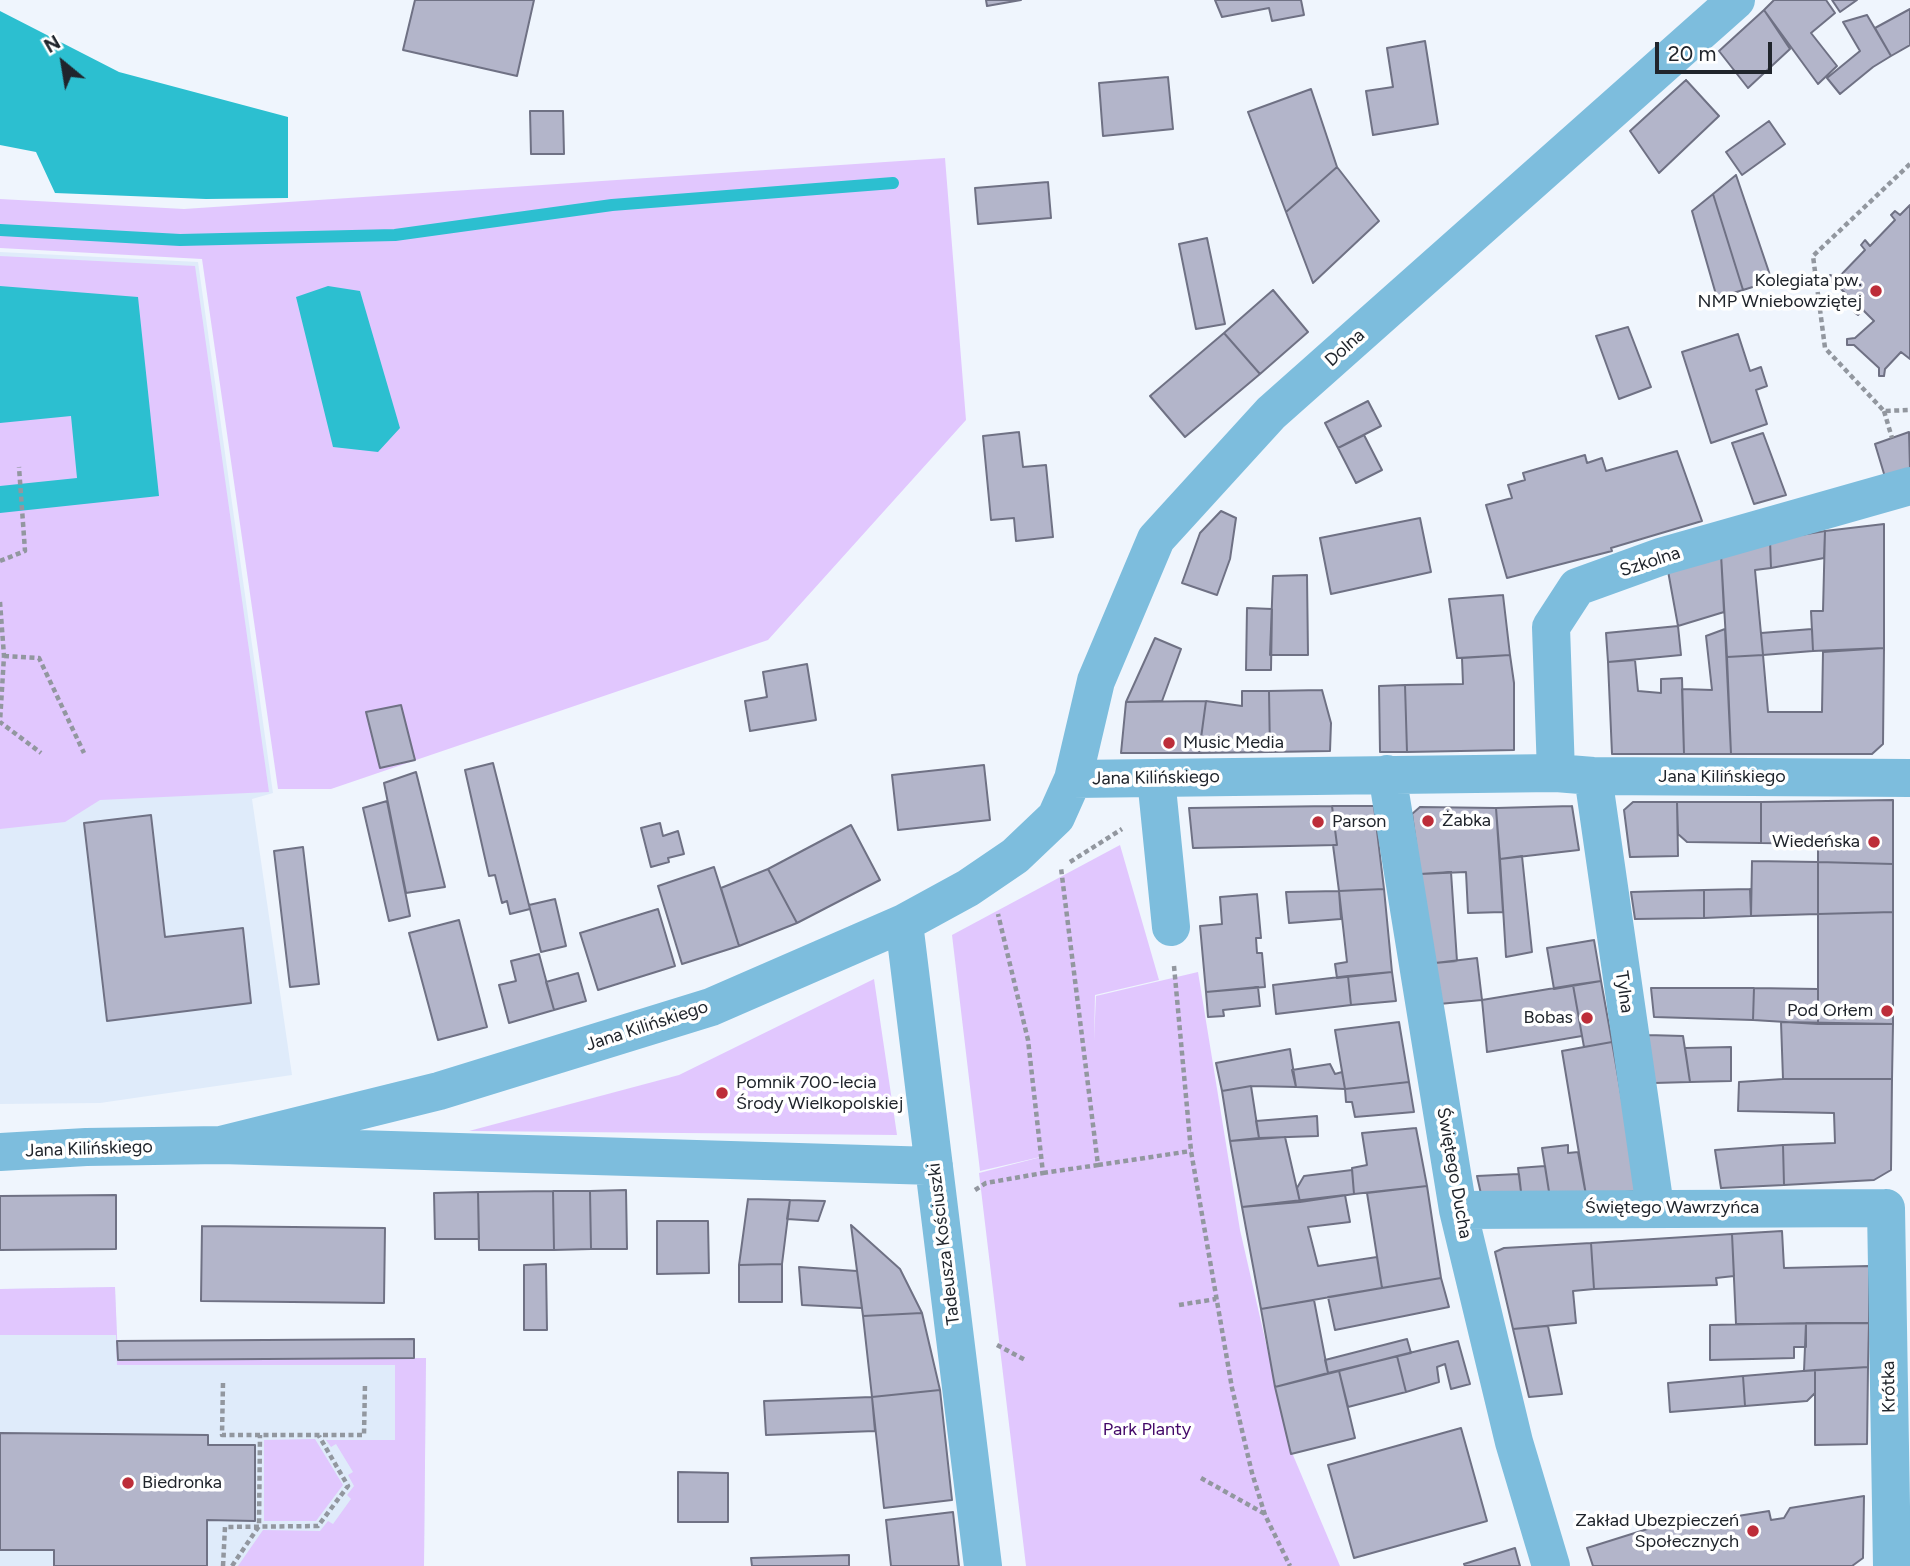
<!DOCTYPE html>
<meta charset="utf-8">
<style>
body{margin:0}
#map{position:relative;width:1910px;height:1566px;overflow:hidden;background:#eff5fd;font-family:Figtree,sans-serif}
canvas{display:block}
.north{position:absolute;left:28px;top:28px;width:70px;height:70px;-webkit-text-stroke:5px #fff;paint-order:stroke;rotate:330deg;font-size:19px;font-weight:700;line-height:28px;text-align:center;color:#20252c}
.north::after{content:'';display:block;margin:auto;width:24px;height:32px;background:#20252c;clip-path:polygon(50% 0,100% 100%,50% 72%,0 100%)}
.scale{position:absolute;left:1655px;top:42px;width:117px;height:32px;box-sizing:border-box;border:4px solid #20252c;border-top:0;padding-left:9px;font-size:21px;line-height:24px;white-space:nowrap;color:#20252c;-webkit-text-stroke:5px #fff;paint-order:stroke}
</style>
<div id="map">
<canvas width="1910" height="1566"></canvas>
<div class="north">N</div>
<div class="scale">20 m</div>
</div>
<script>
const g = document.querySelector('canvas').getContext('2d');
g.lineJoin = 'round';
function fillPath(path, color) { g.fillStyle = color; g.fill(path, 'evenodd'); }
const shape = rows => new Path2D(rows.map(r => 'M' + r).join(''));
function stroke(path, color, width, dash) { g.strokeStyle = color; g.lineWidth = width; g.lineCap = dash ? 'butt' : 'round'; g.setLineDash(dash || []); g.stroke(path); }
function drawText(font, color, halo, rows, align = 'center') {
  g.font = font + ' Figtree,sans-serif'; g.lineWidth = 7; g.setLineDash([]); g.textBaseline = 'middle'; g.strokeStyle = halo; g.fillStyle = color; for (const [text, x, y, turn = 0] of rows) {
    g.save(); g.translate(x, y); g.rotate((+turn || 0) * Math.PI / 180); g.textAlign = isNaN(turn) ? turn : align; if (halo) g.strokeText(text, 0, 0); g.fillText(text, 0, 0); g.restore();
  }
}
fillPath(shape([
 [0,252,198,262,273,793,252,799,292,1075,100,1103,0,1104],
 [115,1287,118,1360,426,1358,424,1566,0,1566,0,1289]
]), '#dfebfa');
fillPath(shape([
 [945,158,966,420,768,640,331,789,278,789,202,259,0,248,0,199,184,209],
 [0,256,195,266,269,792,100,800,65,822,0,829],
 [1120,845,1159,980,1095,995,1094,1041,1096,996,1198,972,1240,1230,1290,1448,1340,1566,1026,1566,979,1173,1049,1155,980,1171,952,935],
 [874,979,897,1135,469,1131,679,1075],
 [115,1287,118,1360,426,1358,424,1566,238,1566,263,1530,320,1531,328,1521,333,1524,351,1499,347,1495,354,1486,348,1475,353,1472,336,1444,331,1447,326,1440,395,1440,395,1365,117,1365,116,1335,0,1335,0,1289],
 [315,1439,343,1485,316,1521,264,1521,264,1440]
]), '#e1c7fe');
fillPath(shape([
 [0,11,119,72,288,117,288,198,206,199,55,193,36,152,0,145],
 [0,286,138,297,159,496,0,513,0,486,77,478,71,416,0,423],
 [328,286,360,291,400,428,378,452,333,447,296,297]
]), '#2cbfd0');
stroke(shape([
 [0,230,180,240,395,235,612,205,893,183]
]), '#2cbfd0', 12);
const building = shape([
 [415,0,534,0,517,76,403,50,415,0],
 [986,0,1021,0,987,6,986,0],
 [1215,0,1301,0,1304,15,1272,21,1269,8,1222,17,1215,0],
 [1774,0,1826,0,1835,13,1811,33,1837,66,1818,84,1764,10,1774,0],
 [1832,0,1857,0,1840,12,1832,0],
 [1910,9,1910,45,1891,56,1875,28,1910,9],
 [1764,10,1790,49,1748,88,1719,51,1764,10],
 [1867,15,1891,56,1873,67,1840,94,1827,78,1860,51,1843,22,1867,15],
 [1425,41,1438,124,1373,135,1366,91,1393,87,1387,48,1425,41],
 [1168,77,1173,129,1103,136,1099,83,1168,77],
 [1686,80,1719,116,1659,173,1630,131,1686,80],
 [1311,89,1337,167,1286,212,1248,112,1311,89],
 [530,111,563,111,564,154,531,154,530,111],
 [1769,121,1785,144,1742,175,1726,152,1769,121],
 [1337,167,1379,221,1313,283,1286,212,1337,167],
 [1736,175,1772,281,1743,290,1713,194,1736,175],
 [1048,182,1051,218,978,224,975,188,1048,182],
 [1713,194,1743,290,1717,298,1692,211,1713,194],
 [1910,205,1910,359,1901,352,1885,369,1884,376,1879,376,1879,368,1854,345,1847,345,1847,339,1855,338,1874,321,1863,310,1858,315,1854,312,1859,307,1835,283,1828,280,1830,275,1838,278,1865,250,1861,245,1865,240,1870,246,1895,220,1891,215,1895,211,1900,215,1910,205],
 [1207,238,1225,324,1196,329,1179,244,1207,238],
 [1273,290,1308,332,1260,374,1224,333,1273,290],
 [1628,327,1651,387,1619,399,1596,336,1628,327],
 [1224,333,1260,374,1185,437,1150,396,1224,333],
 [1738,334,1750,371,1761,367,1767,386,1756,390,1767,424,1711,443,1682,352,1738,334],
 [1368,401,1381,426,1338,448,1325,423,1368,401],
 [1019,432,1023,467,1046,465,1053,537,1016,541,1014,518,991,520,983,436,1019,432],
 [1909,432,1910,469,1885,477,1875,444,1909,432],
 [1763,433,1786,495,1754,504,1732,443,1763,433],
 [1364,435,1382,470,1356,483,1338,448,1364,435],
 [1677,451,1702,521,1611,548,1612,551,1507,578,1486,505,1512,498,1508,485,1525,480,1523,473,1585,455,1587,463,1602,458,1606,471,1677,451],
 [1221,511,1236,518,1230,559,1217,595,1182,583,1200,533,1221,511],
 [1420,518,1431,572,1331,594,1320,538,1420,518],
 [1884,524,1884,648,1813,651,1811,611,1823,611,1825,531,1884,524],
 [1825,531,1824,558,1771,568,1770,540,1825,531],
 [1770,540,1771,568,1755,570,1763,655,1727,657,1721,554,1770,540],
 [1721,554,1724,612,1678,626,1668,571,1721,554],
 [1307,575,1308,655,1270,655,1273,576,1307,575],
 [1503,595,1510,655,1457,658,1449,599,1503,595],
 [1247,608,1272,609,1271,670,1246,670,1247,608],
 [1678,626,1681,655,1608,662,1606,633,1678,626],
 [1725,629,1731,754,1684,754,1682,689,1712,690,1706,636,1725,629],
 [1812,629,1813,651,1763,655,1761,633,1812,629],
 [1155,638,1181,649,1162,701,1126,702,1155,638],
 [1884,648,1883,744,1872,754,1731,754,1727,657,1763,655,1768,712,1822,712,1823,652,1884,648],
 [1510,655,1514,683,1514,750,1407,752,1405,685,1463,684,1462,658,1510,655],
 [1635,660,1638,691,1661,693,1661,679,1682,678,1684,754,1612,754,1608,662,1635,660],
 [807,664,816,720,750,731,745,701,767,697,763,672,807,664],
 [1405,685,1407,752,1380,752,1379,686,1405,685],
 [1322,690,1331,723,1330,751,1270,752,1269,691,1322,690],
 [1242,691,1269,691,1270,752,1199,753,1206,701,1242,706,1242,691],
 [1206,701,1199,753,1121,753,1126,702,1206,701],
 [401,705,415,760,380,768,366,712,401,705],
 [493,763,530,909,510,914,507,901,502,903,495,875,489,876,465,770,493,763],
 [984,765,990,820,898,830,892,775,984,765],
 [416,772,445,887,406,893,384,783,416,772],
 [1893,800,1893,864,1818,862,1818,844,1761,843,1761,802,1893,800],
 [387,801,410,916,389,921,363,808,387,801],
 [1633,802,1677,802,1678,856,1630,857,1624,810,1633,802],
 [1677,802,1761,802,1761,843,1687,842,1678,834,1677,802],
 [1332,806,1337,845,1193,848,1189,808,1332,806],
 [1332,806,1374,806,1384,889,1339,891,1333,845,1337,845,1332,806],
 [1572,806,1579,850,1500,859,1496,808,1572,806],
 [1420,807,1496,808,1503,912,1468,913,1466,872,1420,874,1412,814,1420,807],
 [151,815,165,937,243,928,251,1003,107,1021,84,823,151,815],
 [660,823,663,836,678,831,684,854,668,858,669,862,651,867,641,828,660,823],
 [851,825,880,880,797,923,768,869,851,825],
 [303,847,319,984,290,987,274,851,303,847],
 [1522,856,1532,952,1506,957,1500,859,1522,856],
 [1752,861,1818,862,1818,914,1751,916,1752,861],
 [1818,862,1893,864,1893,912,1818,914,1818,862],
 [714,867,739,946,682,964,658,886,714,867],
 [768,869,797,923,739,946,721,888,768,869],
 [1451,872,1457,961,1435,963,1420,874,1451,872],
 [1384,889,1392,972,1337,978,1335,964,1347,962,1339,891,1384,889],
 [1750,889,1751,916,1704,918,1704,890,1750,889],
 [1704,890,1704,918,1635,919,1631,892,1704,890],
 [1339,891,1341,919,1289,923,1286,892,1339,891],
 [1257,894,1261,938,1256,938,1257,953,1262,953,1265,987,1206,992,1200,926,1222,924,1220,897,1257,894],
 [555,899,566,946,541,952,529,905,555,899],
 [658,909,675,966,598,990,580,933,658,909],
 [1893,912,1893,1024,1818,1024,1818,914,1893,912],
 [459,920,487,1027,438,1040,409,933,459,920],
 [1594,940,1601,981,1554,989,1547,948,1594,940],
 [539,954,554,1010,509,1023,499,985,516,981,511,961,539,954],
 [1477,958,1482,1000,1439,1004,1435,963,1477,958],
 [1392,972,1396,1001,1351,1005,1348,976,1392,972],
 [578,973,586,1001,554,1010,546,982,578,973],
 [1348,976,1351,1005,1276,1014,1273,985,1348,976],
 [1601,981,1612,1042,1584,1047,1573,985,1601,981],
 [1573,985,1582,1036,1487,1052,1482,1000,1573,985],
 [1258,987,1260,1006,1223,1010,1224,1016,1208,1017,1206,992,1258,987],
 [1651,988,1754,988,1753,1020,1654,1017,1651,988],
 [1754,988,1818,989,1818,1024,1753,1020,1754,988],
 [1399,1022,1409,1082,1345,1089,1335,1030,1399,1022],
 [1781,1022,1893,1024,1892,1079,1783,1079,1781,1022],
 [1647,1035,1683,1036,1690,1082,1654,1083,1647,1035],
 [1612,1042,1638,1191,1586,1195,1562,1051,1612,1042],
 [1731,1047,1731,1081,1690,1082,1685,1048,1731,1047],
 [1290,1049,1296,1087,1251,1086,1222,1091,1216,1063,1290,1049],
 [1330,1064,1335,1074,1342,1072,1345,1089,1296,1087,1292,1070,1330,1064],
 [1783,1079,1892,1079,1891,1170,1874,1180,1784,1185,1783,1145,1835,1143,1834,1113,1738,1111,1739,1082,1783,1079],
 [1409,1082,1414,1112,1355,1117,1352,1102,1346,1102,1345,1089,1409,1082],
 [1251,1086,1259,1138,1230,1141,1222,1091,1251,1086],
 [1317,1116,1318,1136,1259,1138,1256,1121,1317,1116],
 [1416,1128,1427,1186,1354,1194,1352,1168,1367,1165,1362,1133,1416,1128],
 [1285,1137,1300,1202,1242,1207,1230,1141,1285,1137],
 [1568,1145,1568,1153,1578,1152,1586,1195,1550,1198,1542,1148,1568,1145],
 [1783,1145,1784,1185,1721,1188,1715,1150,1783,1145],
 [1545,1166,1550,1198,1522,1200,1518,1168,1545,1166],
 [1352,1170,1354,1194,1300,1202,1297,1188,1304,1176,1352,1170],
 [1519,1174,1522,1200,1483,1203,1477,1176,1519,1174],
 [1427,1186,1441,1278,1382,1288,1367,1193,1427,1186],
 [626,1190,627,1249,591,1249,590,1191,626,1190],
 [553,1191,590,1191,591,1249,554,1250,553,1191],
 [553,1191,554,1250,479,1250,478,1192,553,1191],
 [478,1192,479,1239,435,1239,434,1193,478,1192],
 [116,1195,116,1249,0,1250,0,1196,116,1195],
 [1345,1195,1350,1222,1308,1227,1318,1266,1377,1257,1382,1288,1261,1309,1242,1207,1345,1195],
 [748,1199,790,1200,782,1264,739,1265,748,1199],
 [790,1200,825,1201,818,1221,787,1219,790,1200],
 [657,1221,708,1221,709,1273,657,1274,657,1221],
 [851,1225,900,1269,922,1313,863,1316,851,1225],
 [202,1226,385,1228,384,1303,201,1301,202,1226],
 [1782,1231,1784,1268,1869,1266,1869,1323,1736,1324,1732,1234,1782,1231],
 [1732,1234,1734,1276,1716,1278,1717,1285,1594,1289,1591,1243,1732,1234],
 [1591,1243,1594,1289,1573,1291,1576,1323,1513,1329,1495,1252,1504,1248,1591,1243],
 [546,1264,547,1330,524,1330,524,1265,546,1264],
 [782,1264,782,1302,739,1302,739,1265,782,1264],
 [799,1267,857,1271,862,1308,802,1305,799,1267],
 [1441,1278,1449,1307,1335,1330,1328,1297,1441,1278],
 [1314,1300,1328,1373,1275,1387,1261,1309,1314,1300],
 [922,1313,940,1390,872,1397,863,1316,922,1313],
 [1806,1323,1869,1323,1868,1367,1804,1371,1806,1323],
 [1806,1323,1806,1347,1794,1347,1794,1358,1710,1360,1710,1325,1806,1323],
 [1548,1326,1562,1394,1529,1397,1513,1329,1548,1326],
 [414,1339,414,1358,118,1360,117,1341,414,1339],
 [1407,1339,1411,1353,1328,1373,1325,1360,1407,1339],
 [1458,1341,1470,1384,1451,1389,1445,1364,1437,1367,1439,1382,1406,1392,1397,1356,1458,1341],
 [1397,1356,1406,1392,1348,1407,1339,1371,1397,1356],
 [1868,1367,1867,1444,1815,1445,1815,1370,1868,1367],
 [1815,1370,1815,1393,1807,1401,1745,1406,1743,1376,1815,1370],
 [1339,1371,1355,1438,1291,1454,1275,1387,1339,1371],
 [1743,1376,1745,1406,1670,1412,1668,1383,1743,1376],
 [940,1390,952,1500,884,1508,872,1397,940,1390],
 [872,1397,875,1431,766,1435,764,1401,872,1397],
 [1461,1428,1487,1521,1354,1558,1328,1465,1461,1428],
 [0,1433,208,1435,208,1445,255,1445,255,1521,207,1520,207,1566,54,1566,54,1550,0,1550,0,1433],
 [678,1472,728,1473,728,1522,678,1522,678,1472],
 [1864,1496,1863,1558,1852,1566,1593,1566,1587,1548,1692,1515,1694,1523,1769,1511,1771,1520,1784,1518,1790,1508,1864,1496],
 [953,1512,959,1566,891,1566,886,1520,953,1512],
 [1515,1548,1520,1566,1465,1566,1464,1564,1515,1548],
 [849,1555,849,1566,752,1566,751,1558,849,1555]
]);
fillPath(building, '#b3b5ca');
stroke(building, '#6f7184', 2);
stroke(shape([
 [1910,164,1813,256,1825,348,1884,411,1910,410],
 [1884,411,1892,438],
 [0,561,25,551,19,467],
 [0,602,4,656,0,722,41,753],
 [4,656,39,658,84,753],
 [1070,862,1122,829],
 [1174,966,1191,1151,1232,1388,1252,1473,1265,1515,1290,1566],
 [1098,1165,1191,1151],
 [1043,1173,1098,1165,1061,868],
 [975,1190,986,1183,1043,1173,1028,1040,998,914],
 [1179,1305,1216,1299],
 [997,1345,1027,1361],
 [223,1383,222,1435,364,1435,365,1384],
 [1201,1478,1265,1514],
 [223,1566,225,1527,318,1526,348,1486,319,1436],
 [232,1566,259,1526,260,1435]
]), '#92979f', 4.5, [5, 3.5]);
stroke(shape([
 [1556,773,1551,627,1577,587,1660,557,1910,486],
 [1387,774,1458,1210,1514,1442,1551,1566],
 [1593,776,1655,1207],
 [1156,778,1171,927],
 [1073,779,1556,773,1593,776,1910,778],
 [904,923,983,1566],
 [221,1145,439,1091,711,1007,904,923,968,888,1015,856,1056,817,1073,779,1096,681,1156,539,1271,413,1736,0],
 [0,1152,86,1147,221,1145,934,1166],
 [1886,1208,1892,1566],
 [1458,1210,1886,1208]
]), '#7dbddd', 38);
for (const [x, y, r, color] of [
 [1876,291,7,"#bd2d39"],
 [1169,743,7,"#bd2d39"],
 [1428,821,7,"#bd2d39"],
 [1318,822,7,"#bd2d39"],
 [1874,842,7,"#bd2d39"],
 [1887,1011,7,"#bd2d39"],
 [1587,1018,7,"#bd2d39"],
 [722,1093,7,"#bd2d39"],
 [128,1483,7,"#bd2d39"],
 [1753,1531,7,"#bd2d39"]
]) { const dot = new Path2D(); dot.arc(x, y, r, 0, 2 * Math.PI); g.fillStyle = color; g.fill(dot); stroke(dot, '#fff', 2.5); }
drawText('18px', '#20252c', '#fff', [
 ["Kolegiata pw.",1862,281],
 ["NMP Wniebowziętej",1862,302],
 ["Music Media",1183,743,"left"],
 ["Żabka",1442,821,"left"],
 ["Parson",1332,822,"left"],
 ["Wiedeńska",1860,842],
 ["Pod Orłem",1873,1011],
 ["Bobas",1573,1018],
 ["Pomnik 700-lecia",736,1083,"left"],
 ["Środy Wielkopolskiej",736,1104,"left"],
 ["Biedronka",142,1483,"left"],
 ["Zakład Ubezpieczeń",1739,1521],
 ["Społecznych",1739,1542]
], 'right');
drawText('18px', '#20252c', '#fff', [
 ["Dolna",1345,348,-42],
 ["Szkolna",1650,562,-18],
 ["Jana Kilińskiego",1722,777],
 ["Jana Kilińskiego",1156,778,-1],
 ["Tylna",1624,992,82],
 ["Jana Kilińskiego",647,1026,-18],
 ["Jana Kilińskiego",89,1149,-2],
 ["Świętego Ducha",1454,1173,80],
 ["Świętego Wawrzyńca",1672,1208],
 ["Tadeusza Kościuszki",944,1244,-97],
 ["Krótka",1889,1387,-91]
]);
drawText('18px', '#430868', '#fff', [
 ["Park Planty",1147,1430]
]);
</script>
